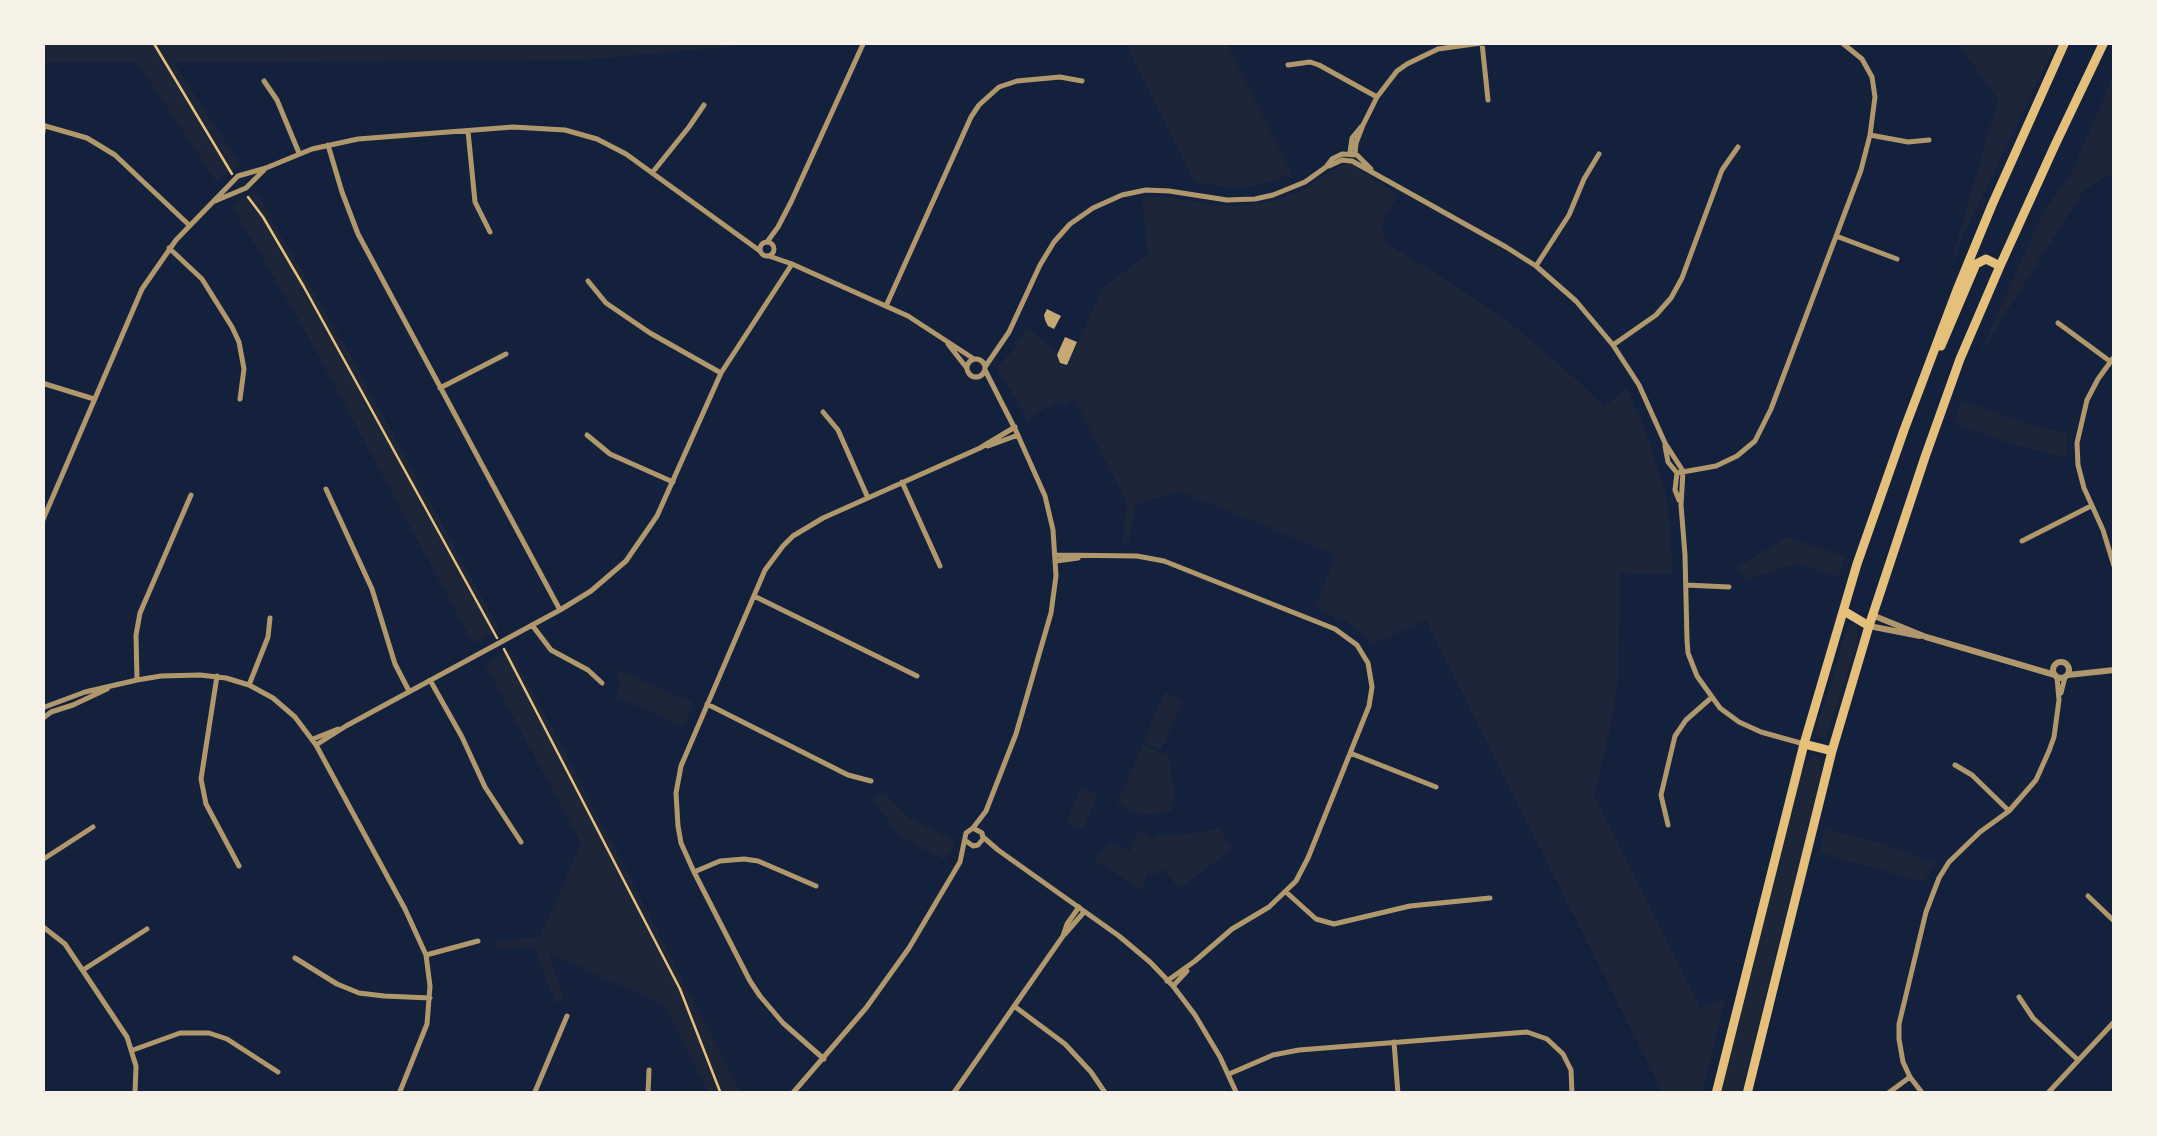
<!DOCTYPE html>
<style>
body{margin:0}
#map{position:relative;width:2157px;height:1136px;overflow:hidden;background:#14213d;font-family:"Fira Sans Condensed",sans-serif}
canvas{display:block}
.frame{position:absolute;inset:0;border:45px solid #f6f1e7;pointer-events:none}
</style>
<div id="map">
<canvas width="2157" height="1136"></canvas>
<div class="frame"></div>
</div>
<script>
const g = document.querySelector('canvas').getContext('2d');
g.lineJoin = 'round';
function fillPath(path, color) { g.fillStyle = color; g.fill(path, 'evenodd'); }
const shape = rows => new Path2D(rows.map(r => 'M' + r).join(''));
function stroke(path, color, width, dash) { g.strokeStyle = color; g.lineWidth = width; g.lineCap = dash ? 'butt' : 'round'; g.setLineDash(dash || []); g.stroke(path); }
fillPath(shape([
 [42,43,768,43,585,60,173,62,240,164,216,181,137,62,43,63],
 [1125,43,1227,43,1292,173,1269,182,1247,187,1223,187,1195,182],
 [1958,43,2056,43,1960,242,1945,282,1998,100],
 [2114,75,2114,172,2084,190,1978,357,2044,210,2070,176],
 [1345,163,1353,165,1398,195,1382,225,1386,243,1454,285,1514,326,1578,381,1604,407,1626,388,1644,426,1665,491,1669,518,1673,574,1621,573,1618,675,1613,716,1594,795,1701,1009,1725,998,1702,1093,1663,1093,1426,620,1373,644,1349,623,1315,608,1336,555,1179,491,1135,505,1129,543,1122,543,1127,503,1074,399,1063,405,1058,402,1035,414,1028,422,1017,400,998,372,998,366,1013,351,1026,327,1053,349,1059,364,1067,367,1103,287,1148,254,1142,197,1170,197,1216,206,1235,206,1265,203,1300,191],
 [255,190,349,353,499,629,473,643,303,327,232,206],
 [1962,400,2009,418,2066,433,2066,458,2002,441,1954,422],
 [1788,537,1845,556,1839,577,1798,563,1746,580,1742,573,1734,569],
 [1851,624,1855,624,1857,627,1858,641,1828,731,1825,737,1820,739,1816,735,1817,722,1823,709,1847,629],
 [510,650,572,765,741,1093,709,1093,664,1005,549,953,564,999,556,1004,534,947,494,949,497,941,540,937,581,843,485,664],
 [615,669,694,703,683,727,616,696,620,686],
 [1165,692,1183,701,1161,750,1143,742],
 [1143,745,1169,756,1175,801,1171,803,1172,811,1142,815,1117,803],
 [1815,755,1820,761,1821,775,1741,1093,1721,1094,1802,770,1805,764],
 [1081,788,1098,795,1083,829,1066,823],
 [884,793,911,819,955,841,945,860,899,836,873,799],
 [1220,828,1232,849,1179,889,1164,869,1148,877,1150,864,1143,888,1139,890,1110,869,1094,861,1109,842,1130,851,1138,830,1156,839,1158,835,1182,835],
 [1826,829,1877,842,1935,863,1924,882,1820,853]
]), '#1d2539');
fillPath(shape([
 [1047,309,1061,316,1054,329,1048,326,1045,320,1044,315],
 [1065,337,1077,342,1067,365,1060,363,1057,355]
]), '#c6a872');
stroke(shape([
 [153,42,232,174],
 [248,197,263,217,304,287,497,638],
 [504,649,680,989,721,1094]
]), '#e5c07b', 2.5);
stroke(shape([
 [1482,43,1488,100],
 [1288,65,1310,62,1319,65,1377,97],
 [264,81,277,100,299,153],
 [42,125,87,138,115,155,189,225],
 [468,131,475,202,490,232],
 [1870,135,1908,142,1929,140],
 [42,137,44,125],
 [328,145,342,192,358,234,560,610],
 [1350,152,1352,138,1361,127],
 [1355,154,1356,143,1363,125,1377,97,1397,71,1407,64,1438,49,1488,42],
 [1352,161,1506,247,1536,266,1576,301,1613,345,1639,385,1665,443,1683,471,1681,505,1685,555,1687,640,1688,653,1697,676,1720,708,1739,722,1761,732,1804,744],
 [1329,166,1342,160,1351,161],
 [652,173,689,127,704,105],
 [215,201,246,188,264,170],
 [1836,236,1897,259],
 '760 249a7 7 0 1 1 14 0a7 7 0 1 1-14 0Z',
 [767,242,778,227,791,202,864,42],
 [169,248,202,279,232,327,239,342,244,369,240,399],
 [769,256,792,264,908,316,974,359],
 [1536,266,1569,215,1584,179,1599,154],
 [588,281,606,303,650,333,721,373],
 [886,306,971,117,979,105,999,87,1017,81,1060,77,1082,81],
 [2058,323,2111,362],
 [948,344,966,367],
 [1613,345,1656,315,1671,298,1682,278,1722,170,1738,147],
 [2114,357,2098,379,2087,400,2077,443,2078,465,2084,488,2103,530,2114,566],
 '967 368a9 9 0 1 1 18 0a9 9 0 1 1-18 0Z',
 [985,367,1009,332,1040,265,1054,242,1070,224,1093,208,1122,195,1146,190,1169,191,1227,200,1255,199,1273,195,1305,182,1326,167,1332,159,1342,154,1357,155,1371,169],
 [42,383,94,399],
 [440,388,506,354],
 [823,412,838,430,868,498],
 [587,435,610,454,673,482],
 [988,446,1018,435],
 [1665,446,1668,462,1677,473,1675,490,1679,500],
 [1677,473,1716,466,1737,456,1755,441,1771,409,1861,170,1870,135,1875,97,1872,77,1862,59,1841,42],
 [902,482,940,566],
 [326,489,372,589,395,664,409,691],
 [42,522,142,289,176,240,238,176,266,168,312,149,358,139,513,127,565,130,597,139,626,154,760,251],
 [2022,541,2091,506],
 [1056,555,1137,556,1164,561,1335,629,1357,645,1368,663,1372,687,1369,706,1308,858,1296,881,1269,907,1232,929,1195,961,1167,981],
 [1056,561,1078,558],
 [1686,585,1729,587],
 [754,596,917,676],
 [532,625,551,650,588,670,602,683],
 [217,676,201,779,206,804,239,866],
 [137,680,136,635,140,613,191,495],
 [430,680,462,737,485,787,521,842],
 [249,685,268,637,270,618],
 [2061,693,2065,677],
 [707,704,848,775,871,781],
 [42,708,85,692,137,680,161,676,200,675,226,678,249,685,273,698,295,717,316,745,405,909,426,955,430,986,427,1024,399,1094],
 [42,719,51,712,73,705,107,689],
 [313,739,338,729],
 [316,745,346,726,560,610,591,591,626,561,657,516,721,373,792,264],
 [1350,753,1436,787],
 [1955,765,1972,775,2009,811],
 [1668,825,1661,795,1675,736,1686,720,1711,698],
 [973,828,986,811,1016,734,1051,613,1056,576,1053,530,1045,496,1016,431,985,370],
 [983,837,998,850,1119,936,1150,962,1173,986,1195,1015,1220,1057,1237,1094],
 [42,860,93,827],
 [694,872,720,861,744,859,758,861,816,886],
 [1286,892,1316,919,1334,924,1410,906,1490,898],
 [2088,896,2114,921],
 [42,926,65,944,127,1037,136,1066,135,1094],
 [1065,934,1084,912],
 [426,955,478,941],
 [295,958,337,984,359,993,384,996,430,998],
 [83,970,147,929],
 [1173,986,1187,971],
 [2019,997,2033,1018,2078,1060],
 [1014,1006,1065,1044,1091,1072,1106,1094],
 [1394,1042,1398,1094],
 [133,1050,180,1033,209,1033,227,1039,278,1072],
 [824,1059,783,1023,760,996,750,981,694,872,681,843,678,826,676,793,681,766,765,570,783,546,793,536,823,518,980,448,1015,427],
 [1229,1074,1273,1055,1299,1050,1527,1032,1547,1039,1563,1054,1571,1070,1572,1094],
 [534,1094,567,1016],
 [648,1094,649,1070],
 [792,1094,866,1008,909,948,960,862,966,833,973,828,982,833,983,839,978,845,973,846,966,841],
 [953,1094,1063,936,1067,924,1079,907],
 [1887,1094,1910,1077],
 [1923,1094,1910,1077,1903,1062,1899,1039,1899,1024,1926,912,1939,878,1949,862,1980,832,2009,811,2036,780,2049,751,2054,737,2059,700,2057,677],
 [2047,1094,2114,1022]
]), '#b1986c', 5);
stroke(shape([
 [1872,615,1926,637,2055,675],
 [1869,626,1920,636],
 '2053 670a8 8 0 1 1 16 0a8 8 0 1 1-16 0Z',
 [2068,675,2114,670]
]), '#b1986c', 6);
stroke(shape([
 [1941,346,1976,264,1986,259,2000,266],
 [1844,611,1869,626],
 [1804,744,1832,751],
 [1716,1094,1804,744,1857,564,1904,430,1957,290,1992,205,2065,42],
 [1747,1094,1832,751,1869,626,1925,457,1960,359,2000,266,2055,145,2104,42]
]), '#e5c07b', 9);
</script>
